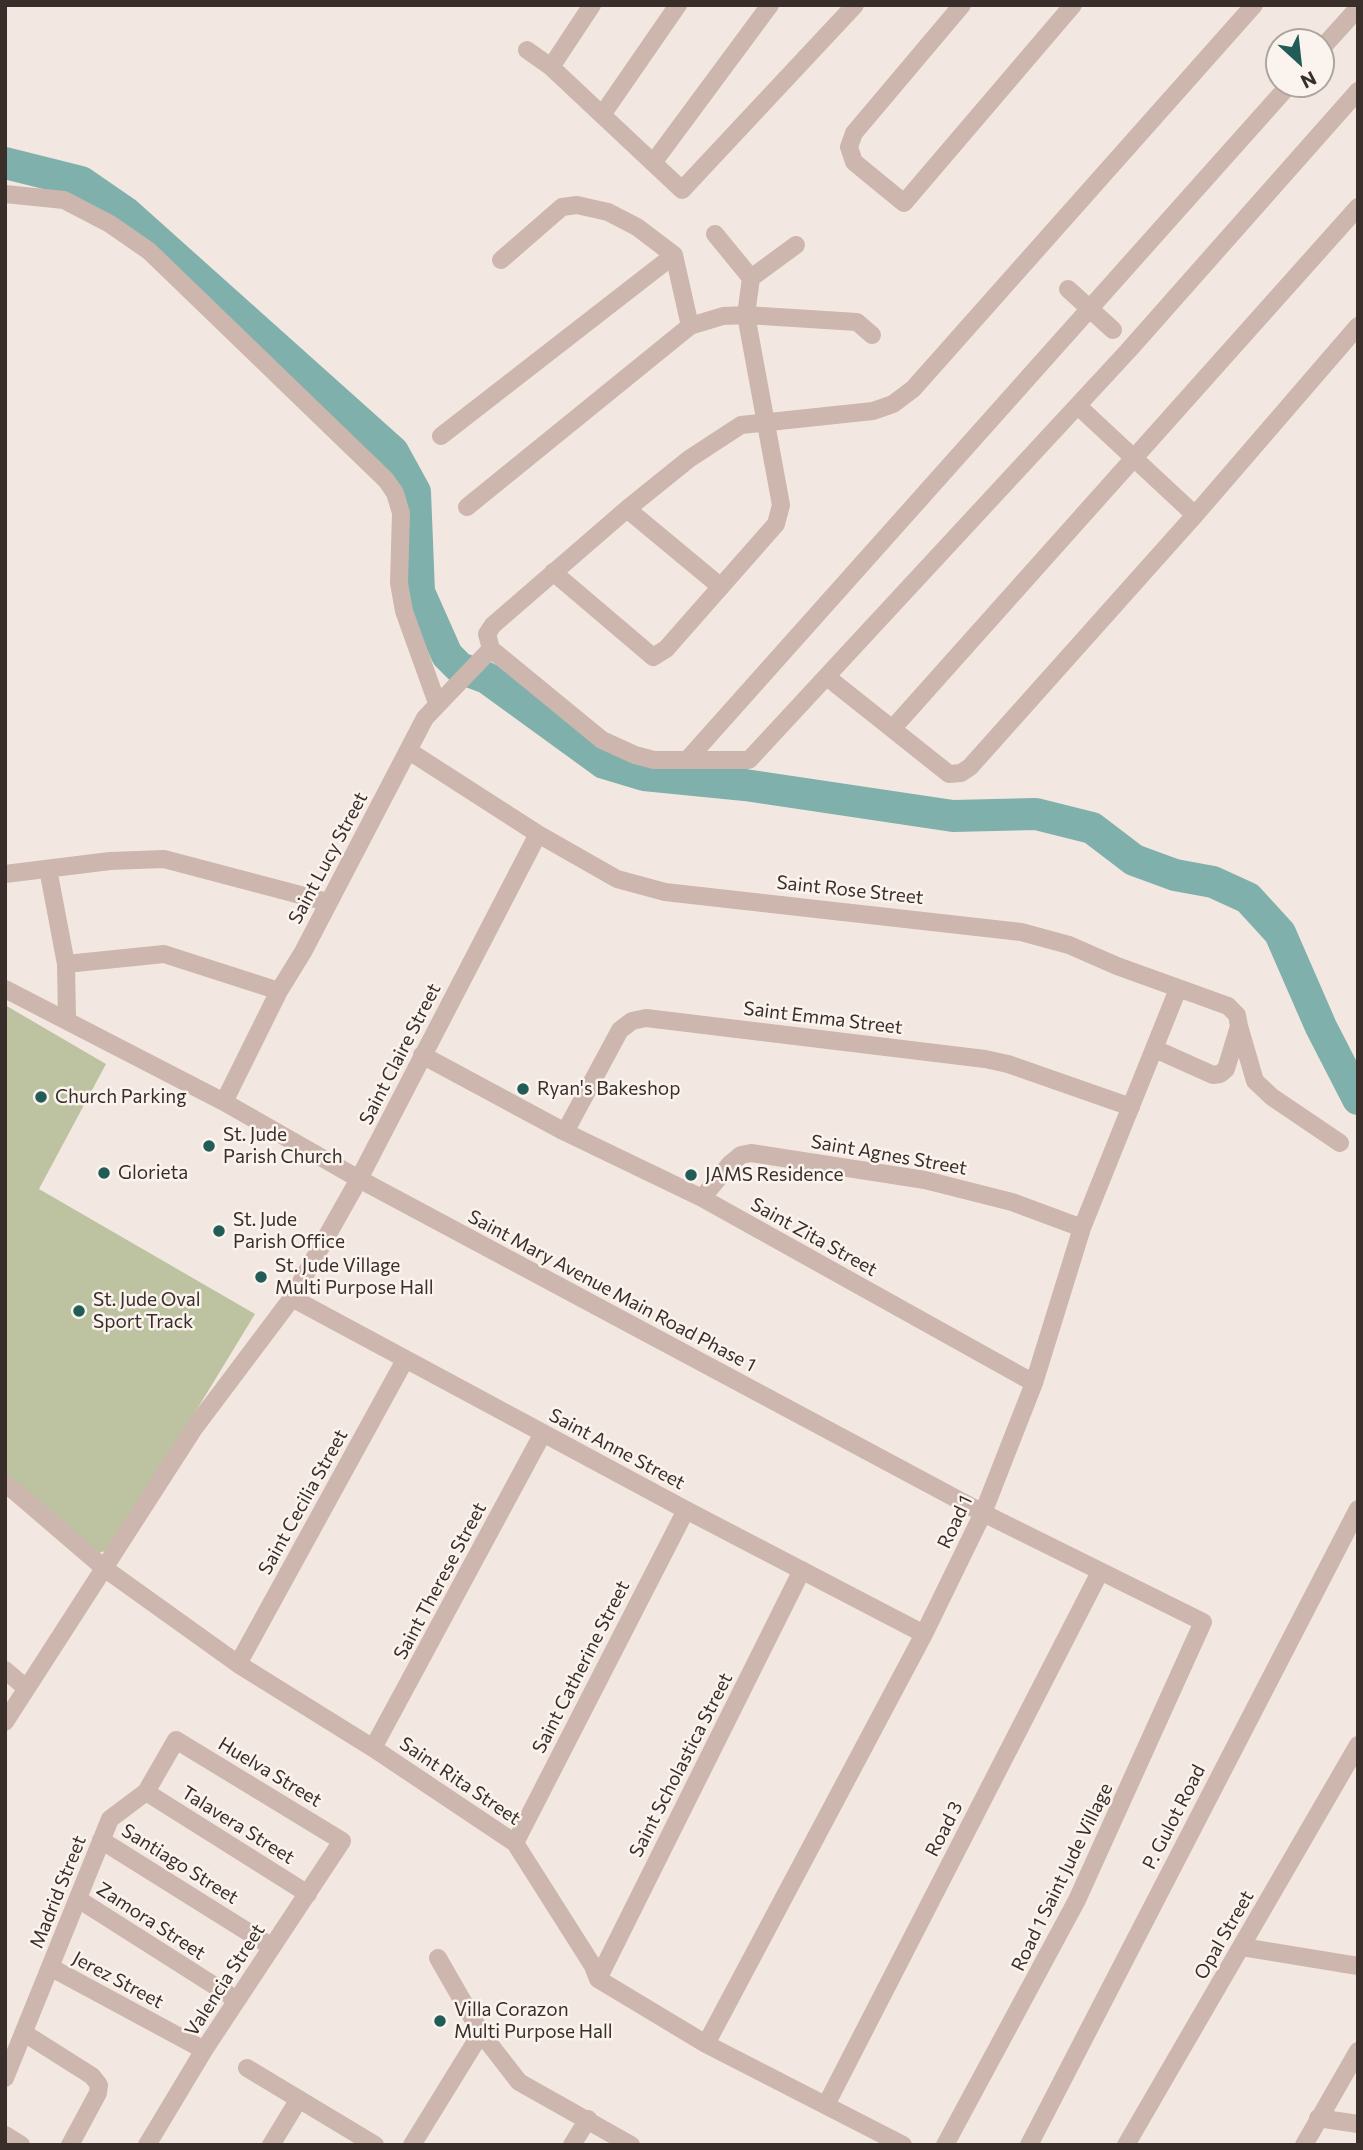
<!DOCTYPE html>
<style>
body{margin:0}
#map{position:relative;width:1363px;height:2150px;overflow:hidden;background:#f3e8e1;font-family:Commissioner,sans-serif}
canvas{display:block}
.frame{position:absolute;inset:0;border:7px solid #3a2e2b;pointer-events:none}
.north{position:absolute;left:1265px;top:28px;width:70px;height:70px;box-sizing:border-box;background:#fbf3ee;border:2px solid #aea4a0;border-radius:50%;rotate:153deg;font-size:19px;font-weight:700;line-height:28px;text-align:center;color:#3a2e2b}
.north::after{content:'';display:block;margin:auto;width:24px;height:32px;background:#215c57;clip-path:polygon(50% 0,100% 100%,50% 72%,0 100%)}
</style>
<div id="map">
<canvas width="1363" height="2150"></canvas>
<div class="frame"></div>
<div class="north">N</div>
</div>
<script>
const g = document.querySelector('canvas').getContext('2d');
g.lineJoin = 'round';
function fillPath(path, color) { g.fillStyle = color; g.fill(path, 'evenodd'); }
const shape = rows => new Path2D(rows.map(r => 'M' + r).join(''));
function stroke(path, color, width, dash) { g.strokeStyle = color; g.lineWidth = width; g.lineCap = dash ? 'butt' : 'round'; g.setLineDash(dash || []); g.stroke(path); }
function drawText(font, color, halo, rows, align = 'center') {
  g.font = font + ' Commissioner,sans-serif'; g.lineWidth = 5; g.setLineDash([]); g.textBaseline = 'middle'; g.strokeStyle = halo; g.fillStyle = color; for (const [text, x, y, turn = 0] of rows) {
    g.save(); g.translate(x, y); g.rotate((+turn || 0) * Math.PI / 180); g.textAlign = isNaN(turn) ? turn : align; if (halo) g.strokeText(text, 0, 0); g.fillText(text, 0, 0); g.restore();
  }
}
fillPath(shape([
 [5,1005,106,1064,39,1189,255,1314,112,1549,95,1554,5,1476]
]), '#bdc3a1');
stroke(shape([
 [5,163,81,182,126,213,393,452,415,492,419,592,447,655,460,668,487,678,604,763,644,775,745,785,953,816,1036,814,1092,828,1134,860,1175,875,1213,882,1248,898,1280,933,1321,1027,1358,1099]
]), '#80b0ab', 32);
stroke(shape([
 [962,5,854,133,849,147,854,162,904,203,1073,5],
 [1254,5,913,389,893,404,873,411,741,425,689,459,627,509,493,625,487,634,491,649,602,740,635,755,654,760,749,760,1128,351,1358,91],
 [1321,49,1358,8],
 [527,50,551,67,682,190,855,5],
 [551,67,592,5],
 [602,115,678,5],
 [653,163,770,5],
 [5,194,64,200,110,224,149,251,386,480,395,493,401,513,399,583,404,611,437,703],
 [501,260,562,207,577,205,608,212,637,227,674,255,690,326],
 [751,278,796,245],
 [1068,289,1113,330],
 [1078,406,1195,515],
 [441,436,674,255],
 [467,507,690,326,723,316,746,315,857,322,872,335],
 [627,509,721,587],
 [553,572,653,657,666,649,776,524,781,505,746,315,751,278,715,234],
 [827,677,949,774,961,773,970,767,1195,515,1358,326],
 [893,728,1358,207],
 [409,751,538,834,617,879,665,892,1021,932,1069,945,1117,966,1228,1006,1237,1015,1239,1026,1226,1069,1220,1074,1213,1075,1155,1049],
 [688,759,1290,84],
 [48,869,66,964,67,1018],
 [5,874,110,861,164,859,327,902],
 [66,964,164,954,279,991],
 [5,989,224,1102,359,1179,983,1513,1203,1622,1077,1900,945,2145],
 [1239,1026,1255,1081,1272,1097,1340,1143],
 [422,1055,565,1132,702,1198,1034,1383],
 [224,1102,279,991,303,952,425,718,491,649],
 [565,1132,620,1030,632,1021,646,1018,985,1059,1008,1064,1131,1107],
 [702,1198,730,1164,741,1155,751,1153,925,1180,1012,1202,1082,1228],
 [292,1298,686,1510,924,1634],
 [5,1483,104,1568,238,1664,373,1748,515,1843,593,1966,598,1979,706,2044,903,2145],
 [238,1664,405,1360],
 [5,1670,26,1688],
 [5,1722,195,1427,292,1298,359,1179,538,834],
 [373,1748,543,1433],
 [146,1792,308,1894],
 [101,1840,272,1947],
 [515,1843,686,1510],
 [78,1899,237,2000],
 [1242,1947,1358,1966],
 [438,1958,481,2033,519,2082,631,2145],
 [50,1967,204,2050],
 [598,1979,802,1570],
 [24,2033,92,2076,99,2085,98,2093,70,2145],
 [706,2044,924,1634,983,1513,1034,1383,1082,1228,1178,989],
 [247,2068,375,2145],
 [5,2078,110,1819,146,1792,176,1740,342,1841,204,2050,147,2145],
 [826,2105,1100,1572],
 [1318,2118,1358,2124],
 [5,2135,21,2145],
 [271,2145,299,2099],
 [412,2145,481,2033],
 [572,2145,588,2119],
 [1029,2145,1358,1509],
 [1126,2145,1358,1745],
 [1304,2145,1358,2051]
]), '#ccb6ad', 18);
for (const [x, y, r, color] of [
 [523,1089,7,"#215c57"],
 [41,1097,7,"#215c57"],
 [209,1146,7,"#215c57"],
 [104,1173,7,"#215c57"],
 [691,1175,7,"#215c57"],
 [219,1231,7,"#215c57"],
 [261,1277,7,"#215c57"],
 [79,1311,7,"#215c57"],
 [440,2021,7,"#215c57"]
]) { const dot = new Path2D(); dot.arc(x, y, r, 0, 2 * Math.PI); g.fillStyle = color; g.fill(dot); stroke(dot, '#fbf3ee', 2.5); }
drawText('19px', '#3a2e2b', '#fbf3ee', [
 ["Saint Lucy Street",328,858,-62],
 ["Saint Rose Street",850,890,6],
 ["Saint Emma Street",823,1018,7],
 ["Saint Claire Street",400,1054,-63],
 ["Saint Agnes Street",889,1155,10],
 ["Saint Zita Street",814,1237,29],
 ["Saint Mary Avenue Main Road Phase 1",612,1291,28],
 ["Saint Anne Street",617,1449,28],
 ["Saint Cecilia Street",303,1502,-61],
 ["Road 1",955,1522,-65],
 ["Saint Therese Street",440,1581,-62],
 ["Saint Catherine Street",581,1667,-63],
 ["Saint Scholastica Street",681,1765,-63],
 ["Huelva Street",270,1772,31],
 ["Saint Rita Street",460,1781,34],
 ["P. Gulot Road",1174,1817,-63],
 ["Talavera Street",238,1825,32],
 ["Road 3",944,1829,-63],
 ["Santiago Street",180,1864,32],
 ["Road 1 Saint Jude Village",1062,1877,-64],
 ["Madrid Street",58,1892,-68],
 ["Zamora Street",151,1921,33],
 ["Opal Street",1224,1935,-60],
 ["Jerez Street",118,1980,28],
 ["Valencia Street",225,1980,-57]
]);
drawText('19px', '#3a2e2b', '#fbf3ee', [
 ["Ryan's Bakeshop",537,1089],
 ["Church Parking",55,1097],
 ["St. Jude",223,1135],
 ["Parish Church",223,1157],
 ["Glorieta",118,1173],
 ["JAMS Residence",705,1175],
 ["St. Jude",233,1220],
 ["Parish Office",233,1242],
 ["St. Jude Village",275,1266],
 ["Multi Purpose Hall",275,1288],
 ["St. Jude Oval",93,1300],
 ["Sport Track",93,1322],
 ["Villa Corazon",454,2010],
 ["Multi Purpose Hall",454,2032]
], 'left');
</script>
